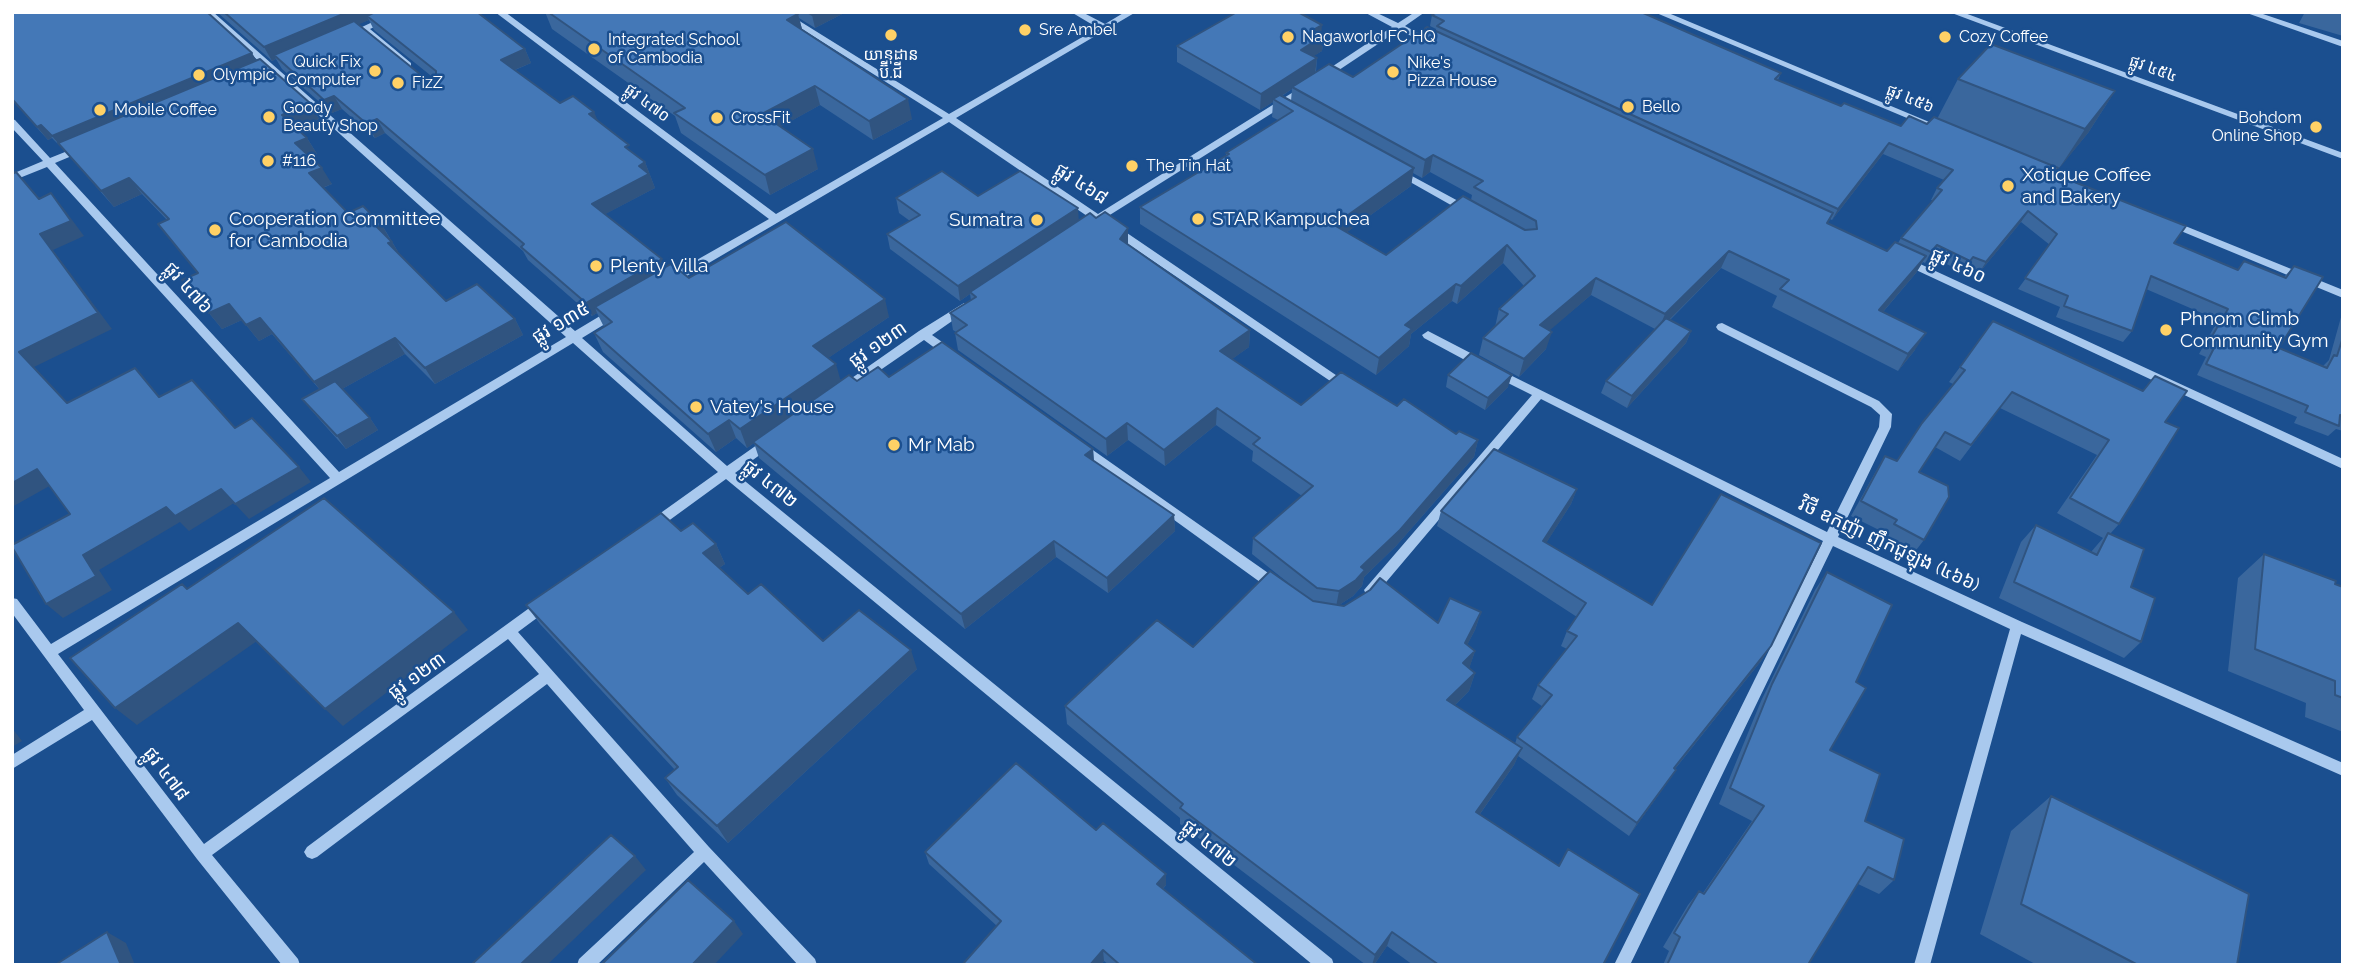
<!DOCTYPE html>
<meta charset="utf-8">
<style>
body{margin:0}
#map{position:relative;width:2355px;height:977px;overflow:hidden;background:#1b4f8f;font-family:Raleway,sans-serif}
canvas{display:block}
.frame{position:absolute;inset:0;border:14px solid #fff;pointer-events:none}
</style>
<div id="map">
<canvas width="2355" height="977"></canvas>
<div class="frame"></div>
</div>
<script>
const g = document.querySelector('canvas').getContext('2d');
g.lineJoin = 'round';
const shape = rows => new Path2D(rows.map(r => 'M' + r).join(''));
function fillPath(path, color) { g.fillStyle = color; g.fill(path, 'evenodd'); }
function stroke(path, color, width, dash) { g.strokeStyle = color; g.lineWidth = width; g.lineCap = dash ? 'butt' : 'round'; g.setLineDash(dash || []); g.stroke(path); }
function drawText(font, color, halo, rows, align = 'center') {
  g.font = font + ' Raleway,"Noto Sans Khmer",sans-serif'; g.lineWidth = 5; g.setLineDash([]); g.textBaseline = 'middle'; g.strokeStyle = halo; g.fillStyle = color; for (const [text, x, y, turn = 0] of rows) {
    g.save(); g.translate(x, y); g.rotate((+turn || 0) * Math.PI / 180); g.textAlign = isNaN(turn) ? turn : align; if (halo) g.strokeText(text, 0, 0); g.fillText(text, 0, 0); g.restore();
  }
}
fillPath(shape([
 [204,12,213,12,575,331,610,310,618,310,619,313,618,316,582,338,727,466,764,440,772,440,774,443,772,446,735,473,1332,959,1334,965,1313,965,726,479,656,530,648,530,646,526,648,522,718,472,573,343,58,654,204,844,539,601,544,600,549,601,551,605,549,609,518,632,709,847,815,959,817,965,798,965,704,862,597,965,577,965,579,959,694,852,547,684,317,857,312,859,307,857,304,852,307,847,539,674,508,639,212,855,298,959,300,965,282,965,197,859,92,720,12,769,12,755,84,710,12,613,12,598,17,599,51,644,330,478,47,167,12,181,12,174,43,161,12,128,12,119,15,120,50,158,80,146,86,146,86,150,55,163,339,472,566,337,204,12],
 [394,12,406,12,370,29,411,63,411,67,405,67,363,32,351,37,347,34,394,12],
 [495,12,505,12,776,214,943,118,775,12,785,12,949,114,1098,28,1071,12,1082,12,1105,24,1125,12,1136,12,956,118,1098,214,1303,86,1309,86,1309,90,1105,218,1352,386,1350,389,1342,389,1097,223,1089,223,1088,221,1090,218,949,122,673,284,665,284,664,281,665,278,769,219,495,12],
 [1364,12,1375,12,1398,23,1415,12,1425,12,1405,26,1435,42,1428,44,1399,30,1327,78,1321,78,1321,74,1392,27,1364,12],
 [1654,12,1666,12,1946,129,1941,132,1938,131,1654,12],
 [1949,12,1962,12,2343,153,2343,159,1949,12],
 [2244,12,2257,12,2343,41,2343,47,2244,12],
 [1399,169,1473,209,1474,211,1469,214,1465,213,1396,174,1394,172,1399,169],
 [2168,219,2343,290,2343,298,2164,224,2164,220,2168,219],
 [1905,257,2343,459,2343,469,1901,263,1900,261,1901,259,1905,257],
 [964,303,968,304,969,307,968,310,932,335,955,351,957,354,955,357,947,357,924,340,847,393,839,393,837,390,839,387,919,331,964,303],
 [1722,323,1879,401,1892,414,1891,427,1838,537,2022,622,2343,763,2343,776,2021,634,1930,965,1914,965,2010,629,1833,546,1630,965,1614,965,1823,541,1541,399,1376,594,1371,595,1366,594,1364,590,1532,395,1492,375,1490,372,1492,369,1496,368,1827,532,1879,427,1880,415,1871,407,1718,330,1716,327,1718,324,1722,323],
 [1428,331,1484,360,1486,363,1484,366,1476,366,1424,338,1422,335,1428,331],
 [1080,441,1281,582,1282,586,1281,590,1276,591,1271,590,1076,449,1074,446,1076,443,1080,441]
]), '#a9c9ee');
fillPath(shape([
 [12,12,257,60,310,103,319,119,297,129,307,138,317,154,310,157,332,184,323,188,348,213,382,225,400,255,446,301,515,319,523,335,435,384,405,354,342,389,370,418,378,430,346,449,312,411,302,399,320,390,272,334,259,341,242,320,222,329,182,280,198,273,158,224,167,220,142,194,114,207,63,149,52,138,48,140,12,100],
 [217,12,477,12,525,49,531,63,515,70,560,103,598,121,632,153,645,162,655,188,605,214,665,267,689,278,889,317,828,358,841,381,857,381,889,377,1093,449,1094,461,1174,515,1175,531,1108,593,1056,557,965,629,759,458,754,443,747,448,736,438,716,452,603,352,594,333,604,327,597,313,592,316,528,260,523,251,385,133,375,138,342,109,332,113,282,69,276,59,272,61],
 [369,20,374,30,435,79,426,79,358,24],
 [545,12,846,12,815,28,799,18,802,29,912,119,873,140,820,105,780,127,818,169,770,195,681,133,675,116,552,29],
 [2305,12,2343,12,2343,36,2299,23],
 [1432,15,1781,73,1778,80,1841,106,1901,126,1927,124,1937,119,1958,79,2115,91,2088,133,2054,174,2174,243,2237,270,2244,261,2284,277,2294,266,2279,348,2323,366,2329,360,2343,310,2343,431,2336,429,2328,436,2294,423,2297,417,2197,375,2206,357,2199,354,2218,320,2146,289,2132,331,2123,342,2056,317,2060,307,2018,289,2050,245,2021,222,1979,273,1967,268,1963,272,1930,256,1925,263,1923,262,1916,273,1883,312,1915,350,1898,371,1772,307,1777,296,1721,268,1670,320,1691,331,1686,343,1627,408,1601,393,1606,381,1655,329,1591,295,1549,330,1546,349,1519,377,1479,355,1483,338,1495,327,1499,309,1524,286,1503,263,1457,304,1452,301,1411,334,1409,346,1376,375,1140,224,1140,207,1226,156,1226,153,1278,120,1272,117,1273,102,1260,110,1177,62,1177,46,1321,34,1324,35,1322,51,1313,56,1317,58,1316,72,1353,77,1436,31,1436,29,1430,26],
 [1292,89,1291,101,1282,96],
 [1883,154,1944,180,1937,188,1931,200,1933,200,1901,238,1898,243,1887,251,1828,223,1830,219,1832,220],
 [1430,172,1472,195,1471,200,1386,255,1347,232,1411,186,1413,173,1422,178],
 [978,196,1079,221,1096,218,1128,228,1128,245,1250,330,1249,347,1232,359,1301,405,1397,406,1456,434,1478,440,1474,457,1396,546,1364,577,1362,586,1353,596,1339,605,1438,623,1481,612,1475,630,1467,645,1475,651,1469,668,1475,673,1469,691,1455,705,1515,744,1517,737,1543,707,1532,699,1538,685,1567,649,1561,646,1567,631,1577,617,1437,526,1441,511,1577,489,1571,504,1546,543,1652,605,1771,646,1761,661,1675,769,1667,783,1629,836,1518,756,1514,765,1480,814,1603,965,1413,965,1387,946,1374,965,1366,965,1180,824,1180,818,1067,724,1065,706,1193,647,1301,593,1252,554,1253,538,1302,496,1252,461,1253,451,1216,425,1165,466,1128,440,1107,456,958,350,955,333,956,332,953,330,950,313,971,300,970,294,960,301,890,249,887,234,910,221,899,213,896,198],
 [1960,367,2143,391,2155,376,2165,422,2119,524,2110,534,2131,587,2141,642,2124,658,1999,598,2021,542,2036,525,2091,552,2103,538,2057,513,2097,455,2000,408,1960,461,1935,447,1919,472,1924,540,1913,554,1884,539,1887,534,1851,516,1876,471,1885,456,1897,461,1953,384,1949,382],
 [1448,375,1508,387,1485,410,1446,387],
 [681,531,716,544,725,564,719,568,748,594,823,641,917,669,728,843,677,795,665,778,675,770,540,624,526,605],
 [2264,554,2343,587,2343,732,2305,717,2306,703,2228,671,2238,578],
 [1827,572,1856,682,1830,750,1894,880,1879,894,1858,884,1809,963,1812,965,1663,965,1669,951,1663,947,1688,905,1699,891,1703,893,1752,821,1719,804,1761,701,1815,590],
 [2051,796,2237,965,2037,965,1980,934,2011,831],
 [1096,830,1166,885,1163,889,1258,965,1109,965,1104,961,1101,965,962,965,997,926,929,864,925,852]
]), '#3a679d');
fillPath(shape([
 [348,12,387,12,367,16,369,20,278,59,274,55,276,59,272,61,264,47],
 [818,12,846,12,815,28,812,15],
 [798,14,803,33,787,20],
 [1322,25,1321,36,1324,35,1322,51,1300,65,1301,50,1313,30],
 [525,49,531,63,507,73,501,60],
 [252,53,260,66,63,149,52,136],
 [1317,58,1315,74,1292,87,1292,89,1275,100,1273,99,1273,102,1260,110,1261,94],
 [815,86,820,105,768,134,762,114],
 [2115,91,2088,133,2058,170,2085,129],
 [334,96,342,109,332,113,324,100],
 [908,99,912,119,873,140,869,121],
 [310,103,319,119,292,131,282,115],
 [594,112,600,125,589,114],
 [377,119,385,133,375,138,367,124],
 [41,125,52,138,48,140,37,127],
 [307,138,317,154,305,159,295,143],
 [1889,143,1883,154,1832,220,1838,209],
 [813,149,818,169,770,195,765,175],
 [1433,155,1430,172,1422,178,1425,160],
 [645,162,655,188,598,218,592,204,639,166],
 [322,168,332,184,319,189,309,173],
 [1414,168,1411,186,1332,243,1334,225],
 [129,178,142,194,114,207,101,191],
 [51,193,64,209,84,236,53,250,112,329,34,367,19,352,40,234],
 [1078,208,1079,223,970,292,970,294,960,301,958,286],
 [2028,211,2021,222,1979,273,1986,262],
 [382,225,391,241,377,227],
 [1128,228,1128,245,1120,239],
 [392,242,402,258,388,243],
 [1507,245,1503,263,1457,304,1461,286],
 [1937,245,1930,256,1925,263,1931,252],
 [1729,251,1721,268,1658,331,1665,314],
 [1926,256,1916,273,1870,327,1879,310],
 [662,259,667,273,595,307,597,313,592,316,586,303],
 [1596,278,1591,295,1535,343,1540,325],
 [1456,284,1452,301,1411,334,1409,346,1376,375,1379,358,1405,325],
 [885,299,889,317,818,365,813,346],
 [229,304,242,320,222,329,209,313],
 [260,318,272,334,259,341,246,325],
 [515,319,523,335,435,384,425,368],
 [1250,330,1249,347,1220,368,1220,351],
 [1691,331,1686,343,1627,408,1632,396],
 [1552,332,1546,349,1519,377,1524,359],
 [1926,333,1915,350,1898,371,1908,354],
 [395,338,405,354,326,398,314,382],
 [836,364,841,382,747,448,740,429],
 [1512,375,1508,387,1485,410,1488,398],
 [1217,408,1216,425,1165,466,1164,450],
 [370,418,378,430,346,449,337,436],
 [729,420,736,438,716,452,708,434],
 [1127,423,1128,440,1107,456,1106,439],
 [1478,440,1474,457,1396,546,1364,577,1362,586,1353,596,1336,607,1339,591],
 [1093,449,1094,465,1085,455],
 [299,467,311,482,249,519,235,504],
 [37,469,53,484,12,507,12,483],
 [221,489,234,503,189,531,180,522,99,570,112,590,63,618,46,604,83,555,166,507],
 [1577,489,1571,504,1538,556,1543,541],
 [1174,515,1175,531,1108,593,1107,578],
 [1054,541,1056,557,965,629,961,614],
 [716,544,725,564,713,572,703,553],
 [454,612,468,630,343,726,325,709],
 [1481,612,1475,630,1459,661,1465,643],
 [238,623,257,641,137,725,115,708],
 [1771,646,1761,661,1665,781,1674,768],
 [911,650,917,669,728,843,717,826],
 [1475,651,1469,669,1463,663],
 [1475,673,1469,691,1442,718,1447,700],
 [12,728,22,741,12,747],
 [1522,748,1514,765,1470,828,1476,812],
 [1676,770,1667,783,1629,836,1637,823],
 [635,856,646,870,547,965,520,965],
 [1166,874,1166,885,1157,895,1157,884],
 [734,921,743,934,714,965,692,965],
 [107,932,126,943,135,965,121,965],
 [1392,932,1387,946,1374,965,1372,965,1375,955],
 [1103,950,1104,961,1101,965,1090,965]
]), '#305480');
const building = shape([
 [12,12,207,12,252,53,52,136,41,125,37,127,12,99,12,12],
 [224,12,348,12,264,47,224,12],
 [375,12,477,12,525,49,501,60,560,103,573,96,594,112,589,114,629,145,625,147,645,162,639,166,649,174,592,204,662,259,586,303,521,247,524,244,377,119,367,124,334,96,324,100,274,55,354,21,426,79,436,79,436,71,367,16,375,12],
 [548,12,795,12,798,14,787,20,908,99,869,121,815,86,762,114,813,149,765,175,674,113,685,108,548,12],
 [807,12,818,12,812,15,807,12],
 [1237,12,1298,12,1322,25,1313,30,1324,35,1301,50,1317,58,1261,94,1177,46,1237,12],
 [1437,12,1641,12,1781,73,1775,79,1841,106,1844,103,1901,126,1909,116,1927,124,1934,117,2058,168,2054,174,2186,226,2174,243,2238,270,2244,261,2286,278,2294,266,2323,277,2279,348,2327,368,2334,355,2337,356,2343,337,2343,416,2340,415,2339,426,2305,412,2308,406,2206,364,2215,346,2208,343,2228,309,2151,276,2132,331,2064,306,2068,296,2025,278,2057,234,2028,211,1986,262,1973,257,1970,261,1937,245,1931,252,1901,238,1942,190,1937,188,1953,170,1889,143,1838,209,1437,26,1444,21,1432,15,1437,12],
 [1427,27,1833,213,1827,223,1887,251,1895,242,1926,256,1879,310,1926,333,1908,354,1780,289,1789,280,1729,251,1665,314,1596,278,1540,325,1552,332,1524,359,1483,338,1508,314,1499,309,1535,276,1507,245,1461,286,1456,284,1405,325,1412,329,1379,358,1140,207,1229,154,1226,153,1293,111,1273,99,1280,95,1414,168,1334,225,1386,255,1463,196,1525,230,1537,229,1536,221,1474,187,1483,181,1433,155,1425,160,1292,87,1329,64,1353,77,1427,27],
 [1991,44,2115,91,2085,129,1958,79,1991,44],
 [260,59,310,103,282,115,307,138,295,143,322,168,309,173,348,213,363,206,382,225,377,227,392,242,388,243,446,301,477,284,515,319,425,368,395,338,314,382,260,318,246,325,229,304,209,313,182,280,198,273,158,224,169,219,129,178,101,191,58,143,260,59],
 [942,171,978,196,1020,171,1078,208,958,286,887,234,920,215,896,198,942,171],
 [16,172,39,199,51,193,71,221,40,234,98,313,19,352,67,403,135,368,159,397,192,380,235,428,252,418,299,467,235,504,221,489,175,516,166,507,83,555,96,576,46,604,12,547,12,545,70,514,37,469,12,483,12,174,16,172],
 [1105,212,1128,228,1120,239,1250,330,1220,351,1301,405,1341,372,1397,406,1404,399,1456,434,1459,431,1478,440,1400,530,1361,567,1365,570,1356,580,1339,591,1317,588,1253,538,1313,486,1253,444,1260,438,1217,408,1164,450,1127,423,1106,439,955,333,967,325,950,313,976,297,970,292,1090,213,1096,218,1105,212],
 [786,222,885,299,813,346,836,364,740,429,729,420,708,434,594,333,612,322,595,307,671,264,689,278,786,222],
 [1666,318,1691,331,1632,396,1606,381,1666,318],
 [1993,321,2143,391,2155,376,2187,391,2165,422,2179,428,2119,524,2070,498,2109,440,2012,392,1971,445,1945,432,1919,472,1948,486,1949,497,1924,540,1894,524,1897,520,1861,501,1885,456,1897,461,1922,423,1965,370,1960,367,1993,321],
 [942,342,1093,449,1085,455,1174,515,1107,578,1054,541,961,614,753,442,849,375,857,381,878,367,889,377,942,342],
 [1471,353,1512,375,1488,398,1448,375,1471,353],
 [335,381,370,418,337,436,302,399,335,381],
 [1494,449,1577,489,1543,541,1652,605,1721,494,1821,543,1771,646,1674,768,1676,770,1637,823,1517,737,1552,695,1538,685,1577,636,1567,631,1586,603,1441,511,1494,449],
 [324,498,454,612,325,709,238,623,115,708,70,658,182,584,187,589,324,498],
 [661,513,681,531,693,523,716,544,703,553,748,594,761,584,823,641,859,610,911,650,717,826,665,778,678,767,526,605,661,513],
 [2036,525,2097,555,2108,533,2144,549,2131,587,2155,598,2141,642,2014,582,2036,525],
 [2264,554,2336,581,2335,584,2343,587,2343,698,2335,695,2335,681,2255,649,2264,554],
 [1270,571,1313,601,1344,606,1370,590,1380,578,1438,623,1450,598,1481,612,1465,643,1475,651,1463,663,1475,673,1447,700,1522,748,1476,812,1559,866,1568,849,1640,894,1603,965,1439,965,1392,932,1375,955,1180,808,1183,804,1065,706,1157,620,1193,647,1270,571],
 [1827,572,1892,605,1856,682,1866,688,1830,750,1880,774,1865,821,1904,839,1894,880,1868,867,1809,963,1812,965,1667,965,1680,937,1674,933,1699,891,1704,894,1764,806,1730,788,1772,684,1827,572],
 [1016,763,1096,830,1103,823,1166,874,1157,884,1258,965,1120,965,1103,950,1090,965,962,965,1001,921,925,852,1016,763],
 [2051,796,2249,894,2237,965,2138,965,2021,904,2051,796],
 [611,835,635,856,520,965,471,965,611,835],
 [688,880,734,921,692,965,601,965,688,880],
 [107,932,121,965,55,965,107,932]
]);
fillPath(building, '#4478b7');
stroke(building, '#305480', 2);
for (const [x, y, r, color] of [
 [1025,30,7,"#ffd166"],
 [891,35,7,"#ffd166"],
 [1288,37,7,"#ffd166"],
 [1945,37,7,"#ffd166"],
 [594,49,7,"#ffd166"],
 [375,71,7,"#ffd166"],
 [1393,72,7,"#ffd166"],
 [199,75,7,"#ffd166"],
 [398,83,7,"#ffd166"],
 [1628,107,7,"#ffd166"],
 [100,110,7,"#ffd166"],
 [269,117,7,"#ffd166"],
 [717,118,7,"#ffd166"],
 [2316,127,7,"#ffd166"],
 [268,161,7,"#ffd166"],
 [1132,166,7,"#ffd166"],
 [2008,186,7,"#ffd166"],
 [1198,219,7,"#ffd166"],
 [1037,220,7,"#ffd166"],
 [215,230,7,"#ffd166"],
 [596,266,7,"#ffd166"],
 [2166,330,7,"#ffd166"],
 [696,407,7,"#ffd166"],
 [894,445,7,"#ffd166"]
]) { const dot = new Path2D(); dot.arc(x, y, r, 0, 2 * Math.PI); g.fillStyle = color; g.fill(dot); stroke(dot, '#1b4f8f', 2.5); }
drawText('16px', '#fff', '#1b4f8f', [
 ["Sre Ambel",1039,30],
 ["Nagaworld FC HQ",1302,37],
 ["Cozy Coffee",1959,37],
 ["Integrated School",608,40],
 ["of Cambodia",608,58],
 ["យាន្ដដ្ឋាន",891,55,"center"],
 ["ប៊ី.ជី",891,73,"center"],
 ["Quick Fix",361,62,"right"],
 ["Computer",361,80,"right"],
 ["Nike's",1407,63],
 ["Pizza House",1407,81],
 ["Olympic",213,75],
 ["FizZ",412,83],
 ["Bello",1642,107],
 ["Goody",283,108],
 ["Beauty Shop",283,126],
 ["Mobile Coffee",114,110],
 ["CrossFit",731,118],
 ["Bohdom",2302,118,"right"],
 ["Online Shop",2302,136,"right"],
 ["#116",282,161],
 ["The Tin Hat",1146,166]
], 'left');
drawText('16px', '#fff', '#1b4f8f', [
 ["ផ្លូវ ៤៥៤",2153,69,20],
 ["ផ្លូវ ៤៥៦",1910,99,22],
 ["ផ្លូវ ៤៧០",647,103,37]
]);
drawText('19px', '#fff', '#1b4f8f', [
 ["Xotique Coffee",2022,175],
 ["and Bakery",2022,197],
 ["Cooperation Committee",229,219],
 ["for Cambodia",229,241],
 ["STAR Kampuchea",1212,219],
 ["Sumatra",1023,220,"right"],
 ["Plenty Villa",610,266],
 ["Phnom Climb",2180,319],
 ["Community Gym",2180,341],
 ["Vatey's House",710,407],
 ["Mr Mab",908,445]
], 'left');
drawText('19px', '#fff', '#1b4f8f', [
 ["ផ្លូវ ៤៦៨",1081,184,33],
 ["ផ្លូវ ៤៦០",1958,266,25],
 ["ផ្លូវ ៤៧៦",188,288,48],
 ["ផ្លូវ ១៣៥",561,323,-31],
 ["ផ្លូវ ១២៣",878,345,-35],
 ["ផ្លូវ ៤៧២",770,484,39],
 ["វិថី ឧកញ៉ា ញឹកជូឡុង (៤៦៦)",1889,545,25],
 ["ផ្លូវ ១២៣",417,676,-36],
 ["ផ្លូវ ៤៧៨",166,774,53],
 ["ផ្លូវ ៤៧២",1209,844,39]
]);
</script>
